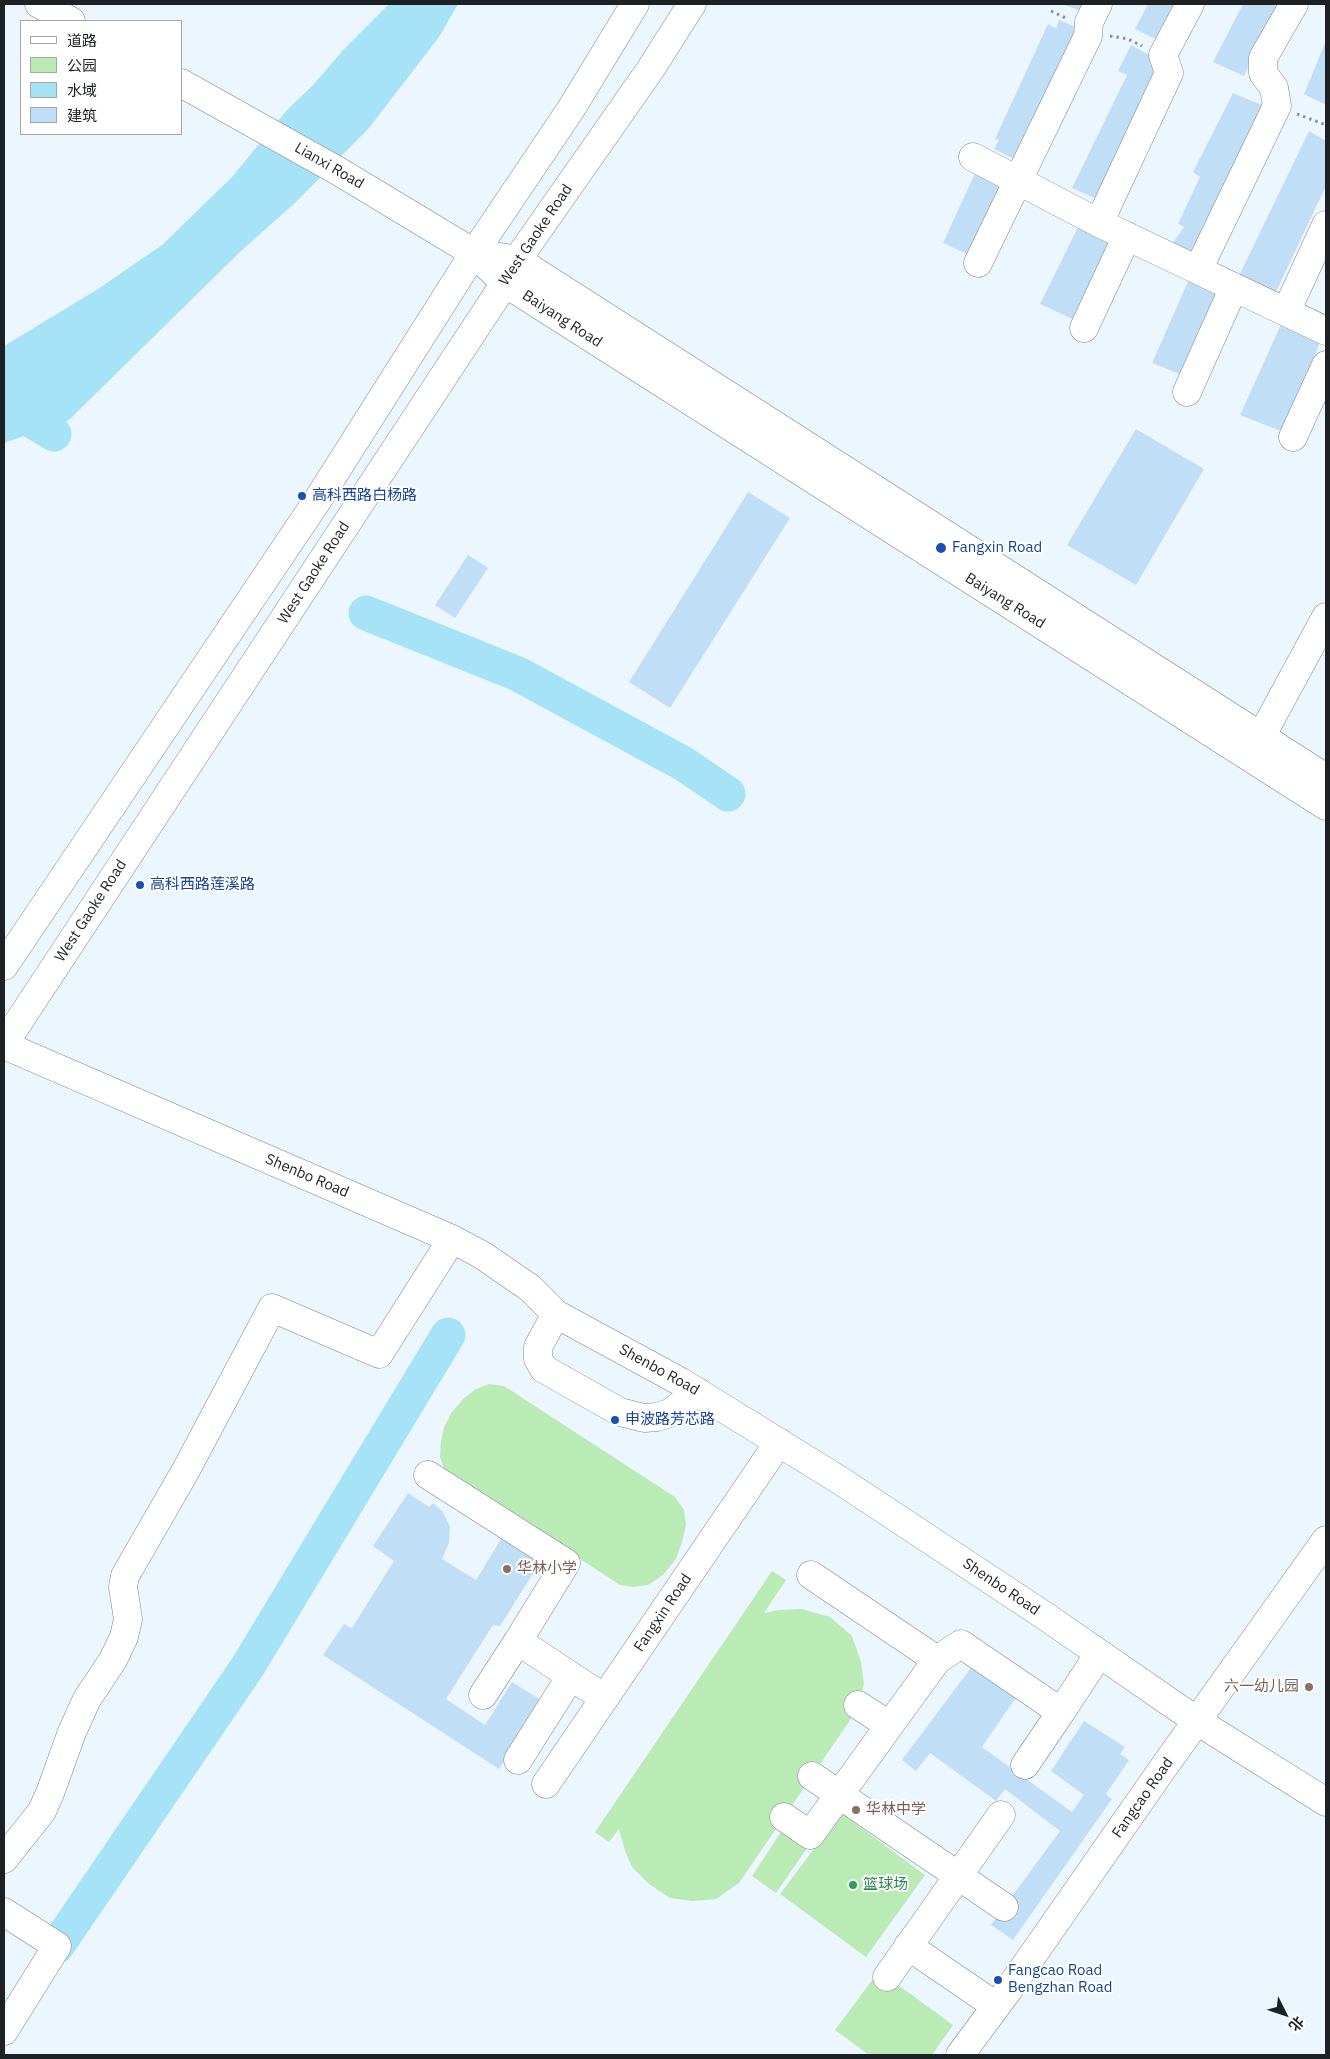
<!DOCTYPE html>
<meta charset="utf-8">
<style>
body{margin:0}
#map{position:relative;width:1330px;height:2059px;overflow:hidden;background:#ecf6fe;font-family:"IBM Plex Sans","Noto Sans SC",sans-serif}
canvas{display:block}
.frame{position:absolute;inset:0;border:5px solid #1e2124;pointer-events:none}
.legend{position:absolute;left:20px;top:20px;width:162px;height:115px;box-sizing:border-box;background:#fff;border:1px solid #a5a6a7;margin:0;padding:6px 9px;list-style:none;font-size:15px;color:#1e2124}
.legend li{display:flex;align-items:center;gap:10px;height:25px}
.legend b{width:25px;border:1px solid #a5a6a7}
.north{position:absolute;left:1260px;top:1989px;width:50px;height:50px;-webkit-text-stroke:4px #fff;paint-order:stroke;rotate:131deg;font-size:14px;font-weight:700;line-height:20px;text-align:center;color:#1e2124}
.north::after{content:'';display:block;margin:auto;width:18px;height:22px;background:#1e2124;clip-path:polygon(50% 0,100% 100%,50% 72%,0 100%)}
</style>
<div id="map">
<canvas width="1330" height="2059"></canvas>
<div class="frame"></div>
<ul class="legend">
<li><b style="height:6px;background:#fff"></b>道路</li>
<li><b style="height:14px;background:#baebb5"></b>公园</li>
<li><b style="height:14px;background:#a6e3f6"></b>水域</li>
<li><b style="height:14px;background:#c0def5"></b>建筑</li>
</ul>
<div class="north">北</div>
</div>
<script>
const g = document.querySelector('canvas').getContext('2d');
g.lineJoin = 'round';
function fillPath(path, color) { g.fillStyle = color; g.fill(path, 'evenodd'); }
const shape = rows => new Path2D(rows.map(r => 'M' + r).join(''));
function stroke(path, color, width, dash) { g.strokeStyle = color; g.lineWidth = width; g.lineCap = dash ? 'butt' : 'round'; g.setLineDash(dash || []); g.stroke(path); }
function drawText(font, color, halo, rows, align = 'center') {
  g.font = font + ' "IBM Plex Sans","Noto Sans SC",sans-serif'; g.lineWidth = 4; g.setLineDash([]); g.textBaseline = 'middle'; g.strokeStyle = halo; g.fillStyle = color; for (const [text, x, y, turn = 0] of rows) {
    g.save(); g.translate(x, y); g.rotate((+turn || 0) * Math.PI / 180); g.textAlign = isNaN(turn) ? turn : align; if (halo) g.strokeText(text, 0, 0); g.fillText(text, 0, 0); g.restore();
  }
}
fillPath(shape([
 [489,1384,504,1386,675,1497,684,1510,686,1525,682,1542,676,1559,663,1575,648,1585,634,1587,620,1585,445,1471,440,1457,441,1441,444,1427,452,1412,464,1398,476,1389],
 [772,1571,786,1580,764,1613,779,1610,802,1609,830,1617,852,1636,861,1662,864,1684,857,1710,739,1883,716,1899,693,1901,670,1898,649,1884,632,1867,625,1851,619,1829,609,1842,595,1832],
 [841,1813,925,1875,866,1957,780,1894],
 [787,1823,812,1841,776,1893,752,1876],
 [879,1971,953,2025,932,2055,869,2055,835,2030]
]), '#baebb5');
fillPath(shape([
 [389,4,458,4,439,37,369,128,296,202,241,251,69,420,4,443,4,346,98,289,162,245,232,177,287,110,313,85,345,48]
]), '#a6e3f6');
stroke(shape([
 [4,404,54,434],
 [366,613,518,674,684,764,728,794],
 [57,1946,248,1666,448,1335]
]), '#a6e3f6', 35);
fillPath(shape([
 [1061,4,1093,4,1088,13],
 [1148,4,1185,4,1164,43,1135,29],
 [1243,4,1278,4,1244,76,1213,62],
 [1059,20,1085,31,1022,163,994,149,999,140,995,139,1048,24,1056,28],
 [1326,41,1326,105,1304,94],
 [1131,45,1164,63,1106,203,1072,188,1127,75,1118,71],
 [1233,93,1269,108,1198,261,1170,247,1184,227,1178,224,1200,177,1193,172],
 [1309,131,1326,141,1326,186,1273,298,1236,282],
 [977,169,1012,185,976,258,943,243],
 [1081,221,1118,239,1079,322,1040,304],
 [1190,277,1227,293,1190,378,1152,363],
 [1284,318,1323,335,1283,432,1240,415],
 [1136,429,1204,469,1136,585,1067,545],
 [748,492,790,518,670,708,629,682],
 [468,555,488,568,455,618,435,605],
 [408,1493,429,1507,433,1503,443,1512,450,1527,449,1543,442,1559,476,1580,507,1529,545,1554,500,1626,493,1625,446,1699,485,1725,512,1682,544,1702,499,1769,323,1655,344,1624,352,1628,394,1561,373,1546],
 [976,1661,1019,1693,982,1747,1072,1812,1084,1795,1051,1771,1084,1721,1125,1747,1120,1754,1129,1760,1106,1794,1112,1799,1013,1940,991,1925,1060,1831,1005,1789,996,1801,930,1753,916,1771,902,1760]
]), '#c0def5');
const minor = shape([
 [973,157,1099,223,1326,331],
 [1099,223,1169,73,1163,55,1190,4],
 [978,263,1088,36,1089,22,1098,4],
 [1198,270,1277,106,1274,88,1263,73,1263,58,1294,4],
 [1286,312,1326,225],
 [1084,328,1127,236],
 [1187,392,1234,287],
 [1293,437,1326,365],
 [1250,757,1326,617],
 [4,1045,452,1239,482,1255,530,1288,556,1314,681,1382,841,1481,1045,1616,1197,1721,1326,1802],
 [556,1314,538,1347,538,1359,544,1369,620,1412,644,1418,657,1417,670,1413,698,1392],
 [428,1475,566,1563,518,1641],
 [811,1575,937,1660,961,1644,1061,1712,1099,1654],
 [483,1695,518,1641,604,1698],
 [858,1705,889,1725],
 [518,1760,571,1676],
 [1025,1765,1061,1712],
 [812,1776,1004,1907],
 [546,1784,779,1442],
 [784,1817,810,1835,937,1660],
 [4,1859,42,1811,50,1793,72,1732,87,1699,113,1660,124,1637,128,1619,123,1587,125,1576,186,1470,272,1308,379,1354,452,1239],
 [4,1912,57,1946,4,2031],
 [908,1946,996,2006],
 [887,1977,1001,1815],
 [960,2055,1009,1989,1161,1771,1326,1540]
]);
const major = shape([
 [39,4,71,21],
 [181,83,338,171,474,253,505,283,1326,806],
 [500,257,517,260,1326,778],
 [4,966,315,504,474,253,571,109,635,4],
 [4,1044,505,283,517,260,650,70,692,4]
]);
stroke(minor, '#7c858c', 29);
stroke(major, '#7c858c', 29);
stroke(shape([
 [1051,11,1068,19],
 [1110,36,1128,39,1142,46],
 [1297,114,1326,125]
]), '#8d9399', 3, [2.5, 4]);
stroke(minor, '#fff', 28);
stroke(major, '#fff', 28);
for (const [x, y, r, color] of [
 [302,496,5,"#1a4fb4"],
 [941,548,6,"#1a4fb4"],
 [140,885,5,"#1a4fb4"],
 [615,1420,5,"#1a4fb4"],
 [507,1569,5,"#8d6e63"],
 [1309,1687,5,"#8d6e63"],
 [856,1810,5,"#8d6e63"],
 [853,1885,5,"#2e9e5b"],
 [998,1980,5,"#1a4fb4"]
]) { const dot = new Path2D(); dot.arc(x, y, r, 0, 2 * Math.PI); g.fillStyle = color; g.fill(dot); stroke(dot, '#fff', 2); }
drawText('15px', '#1e2124', '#fff', [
 ["Lianxi Road",329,166,30],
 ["West Gaoke Road",536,235,-56],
 ["Baiyang Road",562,319,33],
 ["West Gaoke Road",314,573,-57],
 ["Baiyang Road",1005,601,32],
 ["West Gaoke Road",91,911,-57],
 ["Shenbo Road",307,1176,23],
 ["Shenbo Road",659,1370,29],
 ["Shenbo Road",1001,1587,34],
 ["Fangxin Road",663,1613,-56],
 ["Fangcao Road",1143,1798,-55]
]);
drawText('15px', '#164399', '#fff', [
 ["高科西路白杨路",312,496],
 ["Fangxin Road",952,548],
 ["高科西路莲溪路",150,885],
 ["申波路芳芯路",625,1420],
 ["Fangcao Road",1008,1971],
 ["Bengzhan Road",1008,1988]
], 'left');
drawText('15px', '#785e54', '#fff', [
 ["华林小学",517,1569],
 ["六一幼儿园",1299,1687,"right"],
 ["华林中学",866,1810]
], 'left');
drawText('15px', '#27864d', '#fff', [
 ["篮球场",863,1885]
], 'left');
</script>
